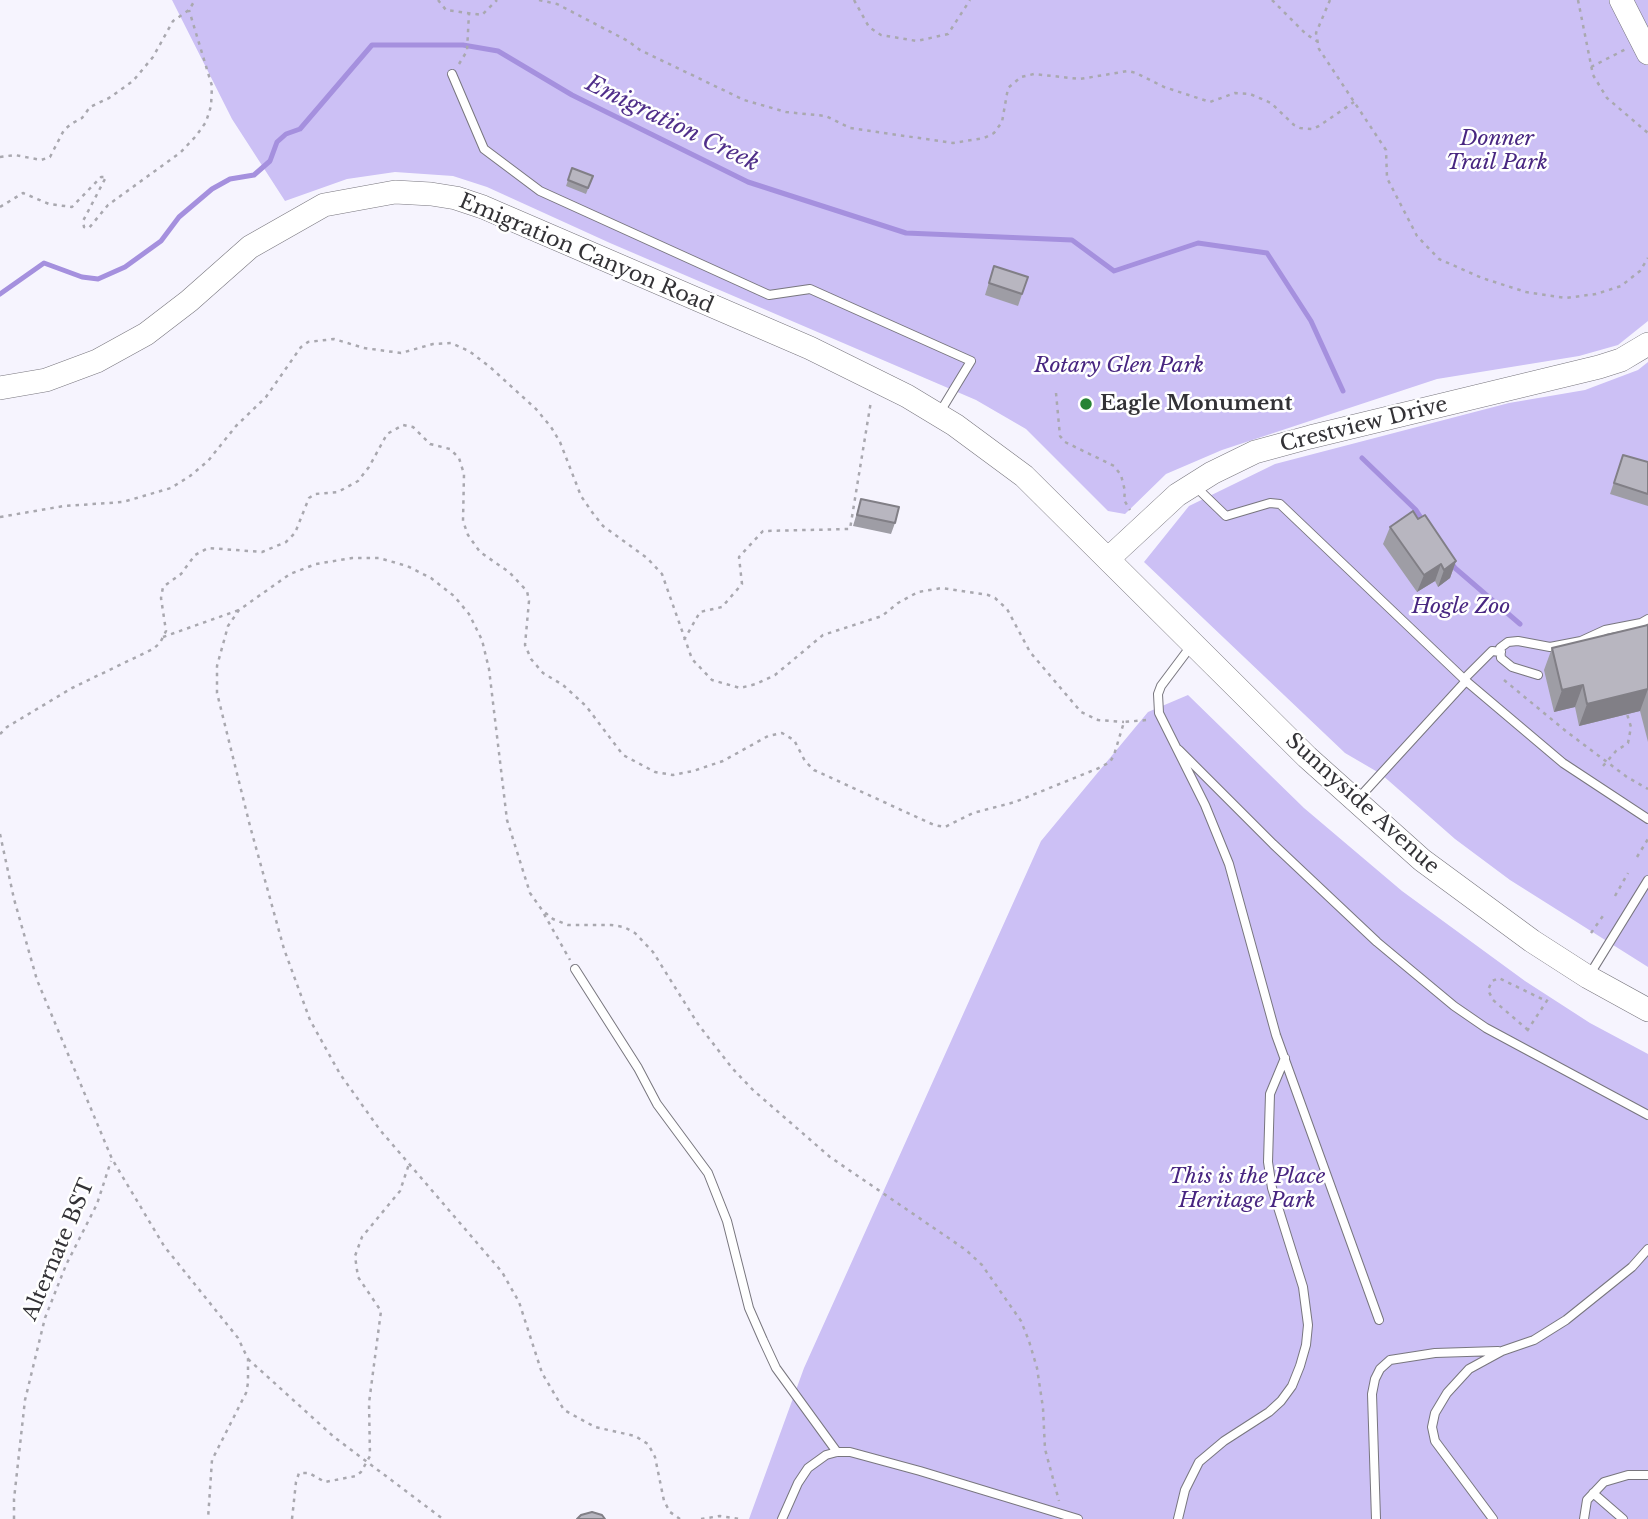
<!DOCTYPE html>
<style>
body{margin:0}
canvas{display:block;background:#f6f4fe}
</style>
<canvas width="1648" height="1519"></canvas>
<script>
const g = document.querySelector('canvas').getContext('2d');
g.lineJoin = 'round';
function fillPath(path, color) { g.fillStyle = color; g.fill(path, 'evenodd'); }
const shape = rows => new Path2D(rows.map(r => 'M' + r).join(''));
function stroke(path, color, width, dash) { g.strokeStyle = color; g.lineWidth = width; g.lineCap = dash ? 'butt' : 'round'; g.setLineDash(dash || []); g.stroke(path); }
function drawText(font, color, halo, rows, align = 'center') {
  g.font = font + ' "Libre Baskerville",serif'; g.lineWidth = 5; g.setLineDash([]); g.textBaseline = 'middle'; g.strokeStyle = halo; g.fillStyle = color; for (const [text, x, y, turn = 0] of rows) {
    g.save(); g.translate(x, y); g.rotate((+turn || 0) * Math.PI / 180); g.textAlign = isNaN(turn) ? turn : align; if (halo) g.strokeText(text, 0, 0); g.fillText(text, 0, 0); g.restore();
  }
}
fillPath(shape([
 [172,0,1648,0,1648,321,1618,345,1579,356,1437,379,1222,450,1166,474,1125,514,1108,511,1026,429,976,400,610,243,487,187,453,176,395,172,347,179,285,201,232,119],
 [1648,362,1648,967,1510,880,1455,839,1381,774,1345,753,1144,562,1189,506,1275,464,1509,403,1585,390,1638,370],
 [1188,695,1304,808,1402,891,1525,981,1590,1023,1648,1054,1648,1519,749,1519,804,1368,1041,841,1148,712]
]), '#ccc0f5');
stroke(shape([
 [0,294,44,263,82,277,98,279,125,267,161,241,179,217,212,189,230,179,254,175,270,161,277,142,286,134,300,129,372,45,463,45,498,51,572,95,748,182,906,233,1072,240,1114,271,1198,243,1267,253,1311,321,1343,391],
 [1362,458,1416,510,1423,521],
 [1450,561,1455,568,1520,624]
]), '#a590de', 5);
const lane = shape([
 [452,74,484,149,540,191,769,295,810,289,971,361,940,412],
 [1196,487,1226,516,1270,503,1280,504,1466,681,1357,800],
 [1191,646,1161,686,1158,694,1159,713,1205,805,1229,864,1276,1035,1379,1320],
 [1538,675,1512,667,1501,658,1500,648,1508,642,1518,641,1550,647,1581,641,1605,630,1641,623,1648,619],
 [1464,679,1492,651,1501,652],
 [1466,681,1563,763,1648,819],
 [1179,750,1273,844,1377,942,1454,1006,1486,1028,1648,1115],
 [575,969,638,1068,657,1104,708,1173,727,1221,749,1308,763,1340,776,1368,837,1452],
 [1590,974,1648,880],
 [1593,1493,1623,1519],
 [782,1519,798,1483,808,1468,826,1455,837,1452,850,1452,920,1471,1078,1519],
 [1178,1519,1185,1490,1199,1462,1224,1441,1269,1412,1281,1401,1292,1386,1300,1366,1306,1345,1308,1325,1303,1287,1272,1188,1268,1162,1270,1094,1285,1058],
 [1376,1519,1372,1394,1375,1379,1380,1369,1390,1360,1435,1353,1498,1351],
 [1493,1519,1435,1441,1432,1427,1435,1413,1447,1393,1469,1369,1502,1351,1534,1340,1566,1320,1632,1267,1648,1249],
 [1584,1519,1587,1500,1604,1482,1628,1475,1648,1475]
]);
const secondary = shape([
 [1621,0,1648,53],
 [0,388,46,380,97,361,146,334,189,301,250,247,324,205,395,192,431,194,456,198,483,207,810,348,907,396,955,425,1024,476,1307,757,1422,860,1532,941,1588,977,1648,1010],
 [1108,559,1177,495,1212,473,1255,452,1310,437,1599,367,1621,360,1648,344]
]);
stroke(lane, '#78767e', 10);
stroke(secondary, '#78767e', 24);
stroke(shape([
 [438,0,446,10,482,15,497,0],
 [539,0,557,4,628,41,640,50,744,100,786,112,826,116,850,128,953,143,984,138,994,133,1002,122,1008,88,1021,77,1034,74,1080,79,1128,71,1136,73,1164,87,1210,102,1235,93,1250,94,1271,103,1294,125,1300,128,1312,129,1319,126,1354,102],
 [854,0,869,27,881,35,917,41,948,34,970,0],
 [1272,0,1306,34,1318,42],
 [1330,0,1316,33,1319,49,1386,150,1387,178,1417,236,1439,259,1482,278,1526,292,1566,298,1596,294,1621,286,1640,271,1648,258],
 [1578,0,1593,75,1607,98,1648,133],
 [459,64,467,51,469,13],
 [1591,67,1626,49],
 [0,157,15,155,41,160,50,157,64,130,71,124,82,118,90,107,109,98,133,81,153,57,173,21,189,10,195,0],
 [0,207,23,193,49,204,72,207,101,177,106,177,83,221,84,227,89,228,108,205,181,152,196,136,206,122,211,106,212,86,189,10],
 [1056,393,1060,436,1065,442,1114,466,1121,475,1125,491,1124,500,1130,510],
 [0,517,64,506,123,502,171,488,190,476,208,461,236,426,266,397,301,347,308,342,334,339,364,348,401,353,433,344,451,343,469,351,490,367,536,409,551,427,560,442,581,496,592,512,603,526,647,558,662,574,692,659,712,680,740,688,756,684,775,675,823,635,882,616,898,603,918,592,942,588,988,595,995,598,1007,609,1030,652,1081,712,1098,720,1124,722],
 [163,637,239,610],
 [684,640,700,612,722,607,742,584,739,557,763,531,850,529,871,401],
 [1504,680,1567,732,1627,777,1648,789],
 [0,734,7,727,72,688,153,649,160,643,166,631,161,598,163,587,181,574,195,555,208,548,262,552,286,542,295,533,309,498,315,494,338,492,358,481,369,467,387,434,403,425,413,427,430,444,450,449,459,458,464,474,463,521,468,535,480,552,509,572,527,591,529,601,525,645,531,659,543,673,563,685,586,706,623,755,655,772,673,775,693,771,723,761,768,736,782,733,794,740,805,761,814,770,934,825,945,827,973,813,1015,802,1099,768,1110,762,1114,755,1124,722,1147,720],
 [1603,766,1616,751,1628,743,1631,727,1627,714],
 [0,834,14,899,37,980,112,1159,164,1246,238,1338,248,1359,248,1383,246,1393,212,1460,208,1519],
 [1637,857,1648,839],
 [1615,896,1628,873],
 [544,914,570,960],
 [1591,933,1605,913],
 [1528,1030,1493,1000,1488,990,1492,981,1499,978,1546,1001],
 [1527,1031,1550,996],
 [248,1359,334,1437,443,1519],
 [14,1519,14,1499,25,1400,45,1318,66,1265,97,1204,111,1161],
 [292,1519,296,1482,299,1473,309,1473,325,1482,356,1476,361,1472,370,1456,369,1403,381,1311,358,1277,355,1256,362,1237,400,1191,409,1164],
 [680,1519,670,1512,664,1501,655,1457,648,1444,635,1436,595,1427,564,1410,542,1373,519,1302,502,1272,380,1130,340,1074,310,1020,284,949,250,826,217,693,217,666,228,626,239,610,290,574,316,564,352,558,379,558,407,566,431,578,454,596,469,614,482,640,489,669,507,820,530,893,542,910,553,919,568,925,611,925,624,927,635,933,653,952,698,1024,732,1068,753,1090,830,1157,966,1250,982,1265,1021,1321,1029,1341,1037,1368,1043,1408,1045,1449,1059,1501],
 [701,1519,720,1516,740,1519]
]), '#a9a8af', 2.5, [3.5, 5]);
stroke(lane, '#fff', 8);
stroke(secondary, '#fff', 23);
fillPath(shape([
 [572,168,593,176,586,194,566,186],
 [994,266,1028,277,1018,306,985,295],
 [1648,462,1648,506,1610,494,1619,467],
 [861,499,895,523,891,534,853,526],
 [1418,519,1456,561,1450,578,1438,587,1435,581,1417,592,1383,544,1390,527],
 [1648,625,1648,742,1640,711,1579,726,1575,707,1554,712,1544,670,1552,648]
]), '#9e9da5');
fillPath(shape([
 [1456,561,1450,578,1438,587,1444,570],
 [1441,564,1435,581,1417,592,1424,575],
 [1583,685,1575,707,1554,712,1562,690],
 [1648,689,1640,711,1579,726,1587,704]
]), '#817f86');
const building = shape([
 [572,168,593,176,588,188,568,180,572,168],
 [994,266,1028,277,1022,294,989,283,994,266],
 [1623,455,1648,462,1648,494,1614,483,1623,455],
 [861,499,899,507,895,523,857,515,861,499],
 [1413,511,1418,519,1425,515,1456,561,1444,570,1441,564,1424,575,1390,527,1413,511],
 [1648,625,1648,689,1587,704,1583,685,1562,690,1552,648,1648,625],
 [592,1512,602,1515,605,1519,577,1519,581,1515,592,1512]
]);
fillPath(building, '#b8b6c0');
stroke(building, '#817f86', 2);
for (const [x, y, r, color] of [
 [1086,404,7,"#268334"]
]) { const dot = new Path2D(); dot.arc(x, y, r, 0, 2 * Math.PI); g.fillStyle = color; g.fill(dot); stroke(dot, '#fff', 2.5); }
drawText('italic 21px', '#482681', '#fff', [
 ["Donner",1497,139],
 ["Trail Park",1497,163],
 ["Rotary Glen Park",1119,366],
 ["Hogle Zoo",1461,607],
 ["This is the Place",1247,1177],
 ["Heritage Park",1247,1201]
]);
drawText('21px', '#333236', '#fff', [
 ["Emigration Canyon Road",586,254,23],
 ["Crestview Drive",1364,425,-14],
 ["Sunnyside Avenue",1362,804,42],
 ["Alternate BST",59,1250,-67]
]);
drawText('bold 21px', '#333236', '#fff', [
 ["Eagle Monument",1100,404]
], 'left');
drawText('italic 23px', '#502f8a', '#fff', [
 ["Emigration Creek",672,124,26]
]);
</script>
